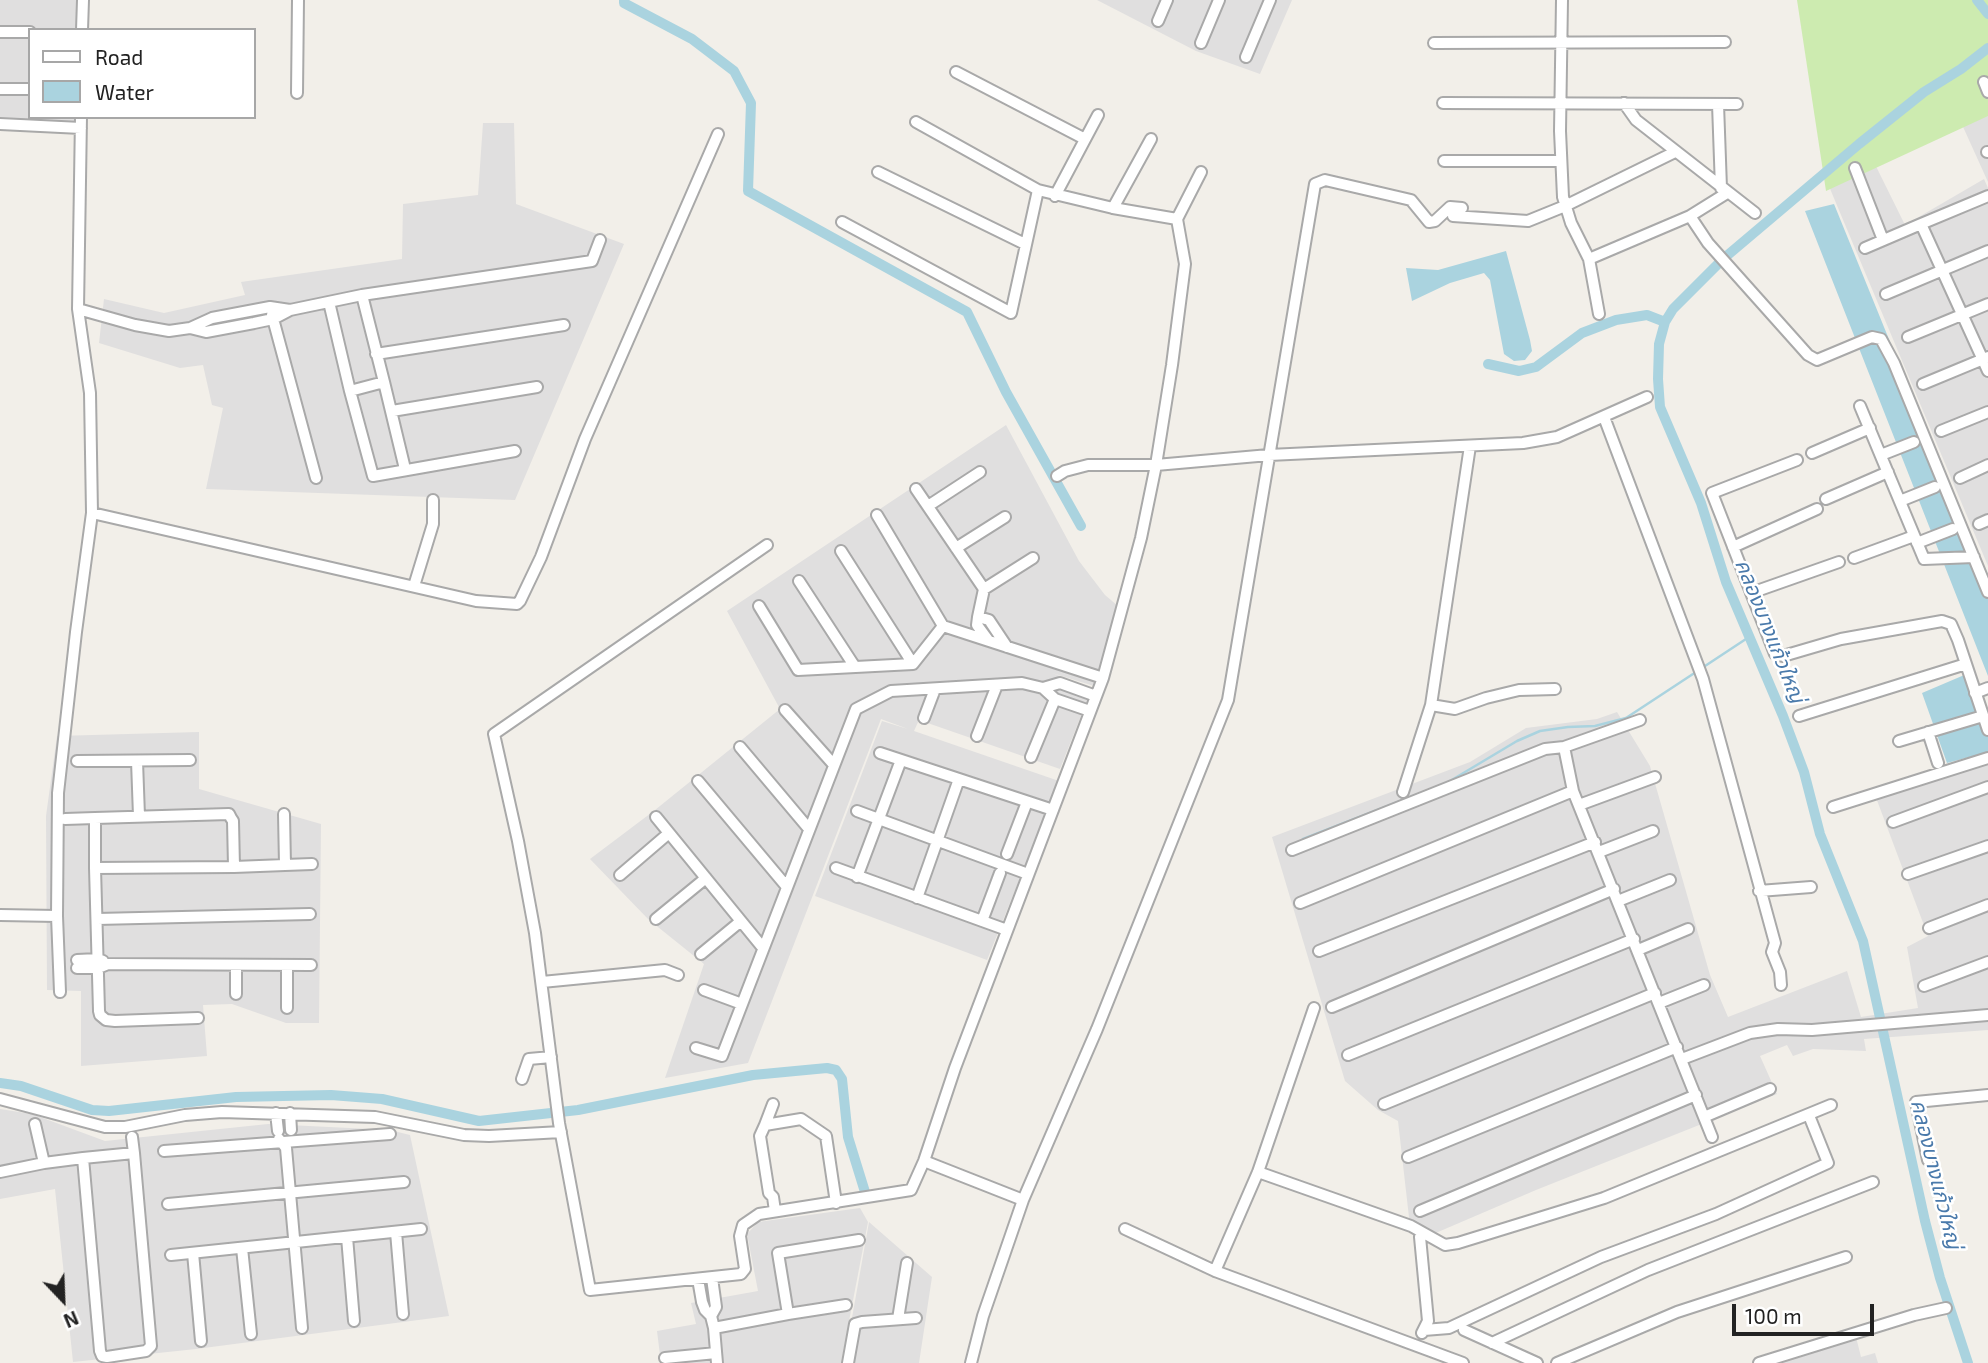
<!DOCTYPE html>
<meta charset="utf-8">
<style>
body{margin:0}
#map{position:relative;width:1988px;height:1363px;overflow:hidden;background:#f2efe9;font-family:"Exo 2",sans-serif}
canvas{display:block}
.legend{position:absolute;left:28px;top:28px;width:228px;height:91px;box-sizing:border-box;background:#fff;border:2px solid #a7a7a7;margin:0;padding:9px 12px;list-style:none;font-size:21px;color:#222}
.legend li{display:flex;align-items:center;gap:14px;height:35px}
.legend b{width:35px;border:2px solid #a7a7a7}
.north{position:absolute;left:28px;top:1265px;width:70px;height:70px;-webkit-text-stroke:5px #fff;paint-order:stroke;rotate:157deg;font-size:19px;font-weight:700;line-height:28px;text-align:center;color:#222}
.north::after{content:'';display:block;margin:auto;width:24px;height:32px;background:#222;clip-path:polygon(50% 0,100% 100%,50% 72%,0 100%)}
.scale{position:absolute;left:1732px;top:1304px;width:142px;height:32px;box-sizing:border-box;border:4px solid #222;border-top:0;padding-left:9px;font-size:21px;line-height:24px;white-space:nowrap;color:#222;-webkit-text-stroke:5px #fff;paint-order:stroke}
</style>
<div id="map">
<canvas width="1988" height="1363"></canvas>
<ul class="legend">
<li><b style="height:9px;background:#fff"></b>Road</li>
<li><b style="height:19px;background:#aad3df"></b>Water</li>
</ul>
<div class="north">N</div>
<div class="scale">100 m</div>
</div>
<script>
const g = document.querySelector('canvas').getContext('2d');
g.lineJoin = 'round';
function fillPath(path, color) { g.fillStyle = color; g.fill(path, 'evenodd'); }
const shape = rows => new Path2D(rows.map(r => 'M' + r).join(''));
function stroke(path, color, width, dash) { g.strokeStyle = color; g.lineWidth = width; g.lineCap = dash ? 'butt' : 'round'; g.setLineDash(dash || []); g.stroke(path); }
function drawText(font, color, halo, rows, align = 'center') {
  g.font = font + ' "Exo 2","Noto Sans Thai",sans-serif'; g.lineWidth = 5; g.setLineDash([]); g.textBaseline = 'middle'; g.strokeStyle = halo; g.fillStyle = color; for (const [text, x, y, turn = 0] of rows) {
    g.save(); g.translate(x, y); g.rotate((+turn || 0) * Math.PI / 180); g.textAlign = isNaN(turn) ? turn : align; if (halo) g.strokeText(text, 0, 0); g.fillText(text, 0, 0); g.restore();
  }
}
fillPath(shape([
 [0,0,78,0,78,30,30,30,30,117,76,117,76,122,0,121],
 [1097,0,1292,0,1260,74,1196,51],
 [1988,57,1988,182,1945,87],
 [483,123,514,123,516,204,624,244,515,500,206,489,223,408,212,405,203,365,180,368,99,343,104,299,164,313,245,295,241,282,402,259,403,204,478,195],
 [1863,140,1905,225,1984,179,1988,188,1988,566,1823,172],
 [1006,425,1079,561,1105,595,1118,606,1111,642,1094,686,1052,673,1092,688,1060,769,919,720,914,731,1059,781,987,960,815,896,882,721,908,729,881,719,748,1063,665,1078,704,964,648,919,590,859,655,810,780,709,727,611],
 [1617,712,1650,766,1710,975,1728,1017,1847,971,1861,1017,1918,1008,1907,947,1928,936,1875,795,1988,759,1988,1030,1864,1039,1866,1051,1813,1049,1793,1056,1787,1045,1760,1056,1777,1094,1536,1190,1431,1235,1410,1226,1398,1121,1378,1110,1345,1081,1272,837,1470,762,1526,728,1597,719],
 [199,732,199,789,321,824,319,1023,286,1023,232,1004,203,1005,207,1056,81,1066,81,991,47,990,46,816,57,736],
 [0,1109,32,1114,105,1141,268,1124,390,1130,410,1135,449,1316,196,1349,73,1362,55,1189,0,1199],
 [860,1208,868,1222,841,1363,661,1363,657,1331,696,1324,691,1303,758,1291,747,1234,758,1222],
 [869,1222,932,1277,919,1363,844,1363],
 [1856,1337,1861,1357,1875,1353,1878,1363,1768,1363]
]), '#e0dfdf');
fillPath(shape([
 [1797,0,1988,0,1988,116,1826,191]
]), '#cdebb0');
fillPath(shape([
 [1834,204,1988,583,1988,676,1805,211],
 [1506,251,1530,340,1532,351,1525,360,1514,361,1504,354,1490,280,1484,273,1450,283,1412,301,1406,268,1438,270],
 [1969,673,1988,721,1988,752,1947,763,1922,693]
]), '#aad3df');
stroke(shape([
 [1702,668,1749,637],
 [1445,784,1517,741,1540,731,1568,727,1595,726,1626,718,1696,672],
 [1303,839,1416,795]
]), '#aad3df', 2.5);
stroke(shape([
 [624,0,624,3,692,39,734,71,751,103,748,191,967,312,1006,392,1081,526],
 [1977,0,1988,14],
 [1488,364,1519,371,1536,367,1582,333,1616,320,1647,315,1665,322],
 [0,1083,21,1086,92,1110,109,1111,236,1097,331,1095,382,1099,479,1121,578,1110,753,1075,827,1068,836,1070,842,1079,848,1137,865,1192],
 [1968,1363,1940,1278,1925,1221,1863,941,1820,834,1804,772,1783,716,1726,582,1701,503,1660,407,1658,379,1659,344,1665,322,1673,309,1723,259,1859,144,1924,92,1961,69,1988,48]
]), '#aad3df', 10);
const street = shape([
 [1562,0,1560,131,1563,197,1571,223,1589,259,1690,216,1708,243,1808,355,1817,360,1872,337,1881,339,1894,363,1988,592],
 [1158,21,1167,0],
 [82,30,83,0],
 [0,32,30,32],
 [1201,43,1219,0],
 [1434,43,1725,42],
 [1246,57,1270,0],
 [956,72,1085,139],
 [1984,82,1988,92],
 [0,89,30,89],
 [297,93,298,0],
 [1443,103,1737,104],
 [1624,103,1636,120,1755,213],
 [1718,104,1721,188],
 [916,122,1038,190],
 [0,124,81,128],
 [1987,152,1988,152],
 [1444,161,1561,161],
 [1855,168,1883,240],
 [878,172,1025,244],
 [1055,196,1098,115],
 [1113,208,1151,139],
 [1453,216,1528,221,1565,206,1675,152],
 [1690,216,1727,193],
 [1177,219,1201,172],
 [1921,224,1988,196],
 [1865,248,1921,224,1988,371],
 [1589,259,1599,314],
 [1886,294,1988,251],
 [362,295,592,261,600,240],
 [329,302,350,391],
 [78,309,135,325,169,331,190,328,212,318,270,307,290,310],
 [272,315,316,478],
 [190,328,206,332,254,323,273,319,290,310,362,295,384,382,350,391,373,476,515,451],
 [1908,337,1988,304],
 [376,354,564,325],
 [384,382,405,469],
 [1923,384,1988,357],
 [1860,406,1924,559,1974,557],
 [392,411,537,387],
 [1604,417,1703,679,1775,943,1772,952,1780,972,1781,985],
 [1941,431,1988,412],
 [1812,453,1870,428],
 [1881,455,1914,442],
 [1797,460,1712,493,1775,654,1783,656,1841,639,1942,621,1951,624,1958,640,1988,730],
 [1057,476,1065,471,1088,465,1156,465,1269,455,1523,443,1557,437,1647,397],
 [1960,478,1988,465],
 [916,489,984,589,978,617],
 [1826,499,1888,472],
 [1900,501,1935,487],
 [928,506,980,472],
 [92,513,476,601,517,604,520,601,541,557,585,439,718,134],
 [877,515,943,626,1103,678],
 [1979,524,1988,520],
 [1917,543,1953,529],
 [767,545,494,734,518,841,535,933,559,1123,590,1290,741,1274,745,1269,740,1236,743,1225,759,1214,911,1190,924,1161,955,1068,1103,678,1141,538,1156,465,1172,365,1185,264,1177,219,1113,208,1038,190,1011,313,842,222],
 [1733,547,1817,509],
 [956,548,1005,517],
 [841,551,913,664],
 [1854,558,1914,536],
 [799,581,855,667],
 [414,586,433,524,433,500],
 [984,589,1033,558],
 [1751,593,1839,562],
 [759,606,798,670,913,664,943,626],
 [988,640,977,625,978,617,989,620,1007,647],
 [1975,693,1988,688],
 [1431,705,1455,709,1486,698,1519,690,1555,689],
 [785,710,834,765],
 [1090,711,1055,699,1043,688,1060,683,1096,696],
 [1799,716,1966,664],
 [924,718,935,689],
 [1640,720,1564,747,1573,791,1712,1137],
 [1928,732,1938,763],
 [977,736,997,685],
 [1899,741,1983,716],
 [740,747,809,829],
 [880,753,1053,810],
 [1031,757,1055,699],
 [77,761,190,760],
 [137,761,139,816],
 [698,781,787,887],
 [1403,792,1431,705,1470,446],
 [1579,805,1655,777],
 [1833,807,1988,758],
 [857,811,1028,874],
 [656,817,763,948],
 [65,819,95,818],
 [1893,822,1988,787],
 [1292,850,1545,749,1564,747],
 [1599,852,1653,831],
 [1007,854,1027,802],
 [285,865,312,864],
 [234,867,285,865,284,814],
 [95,868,234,867,233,821,231,818,229,814,95,818,95,868,99,1011,100,1015,106,1020,115,1021,198,1018],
 [836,868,1007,930],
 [1908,874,1988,846],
 [620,875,669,833],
 [857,877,901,760],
 [1759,891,1811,887],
 [917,898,959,779],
 [1618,901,1670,880],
 [1300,903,1573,791],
 [0,915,57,916],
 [97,919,310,914],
 [656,919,706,878],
 [982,921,1000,873],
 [1929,928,1988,905],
 [1638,950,1688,929],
 [1319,951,1595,842],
 [701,954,741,921],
 [77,960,98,959,103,961],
 [287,965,287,1008],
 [77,968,98,968,108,964,311,965],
 [542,982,665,970,678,975],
 [1924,986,1988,962],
 [704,990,742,1004],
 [60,992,57,916,58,793,76,632,92,513,90,393,78,309,81,117],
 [236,994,236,965],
 [1659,1003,1704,985],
 [1332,1007,1614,889],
 [696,1048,722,1056,856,709,891,691,1022,683,1043,688],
 [1348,1055,1634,939],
 [1682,1059,1750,1033,1778,1029,1812,1030,1988,1015],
 [522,1079,529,1059,551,1057],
 [0,1099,105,1127,125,1127,185,1115,222,1112,375,1117,464,1135,489,1136,561,1132],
 [1384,1104,1655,993],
 [276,1113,278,1131],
 [290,1113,291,1130],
 [1704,1117,1770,1089],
 [35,1124,44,1163],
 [765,1125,773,1104],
 [132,1137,134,1153],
 [279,1139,286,1148,302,1328],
 [164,1151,390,1134],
 [1408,1157,1677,1047],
 [1928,1160,1916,1102,1988,1095],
 [924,1161,1023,1200],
 [0,1172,44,1163,83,1158,134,1153,151,1346,146,1351,107,1357,102,1356,100,1351,83,1158],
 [1258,1172,1411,1226,1445,1245,1458,1243,1604,1198,1831,1105],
 [168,1204,404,1182],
 [775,1211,773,1197,769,1193,760,1136,765,1125,801,1119,826,1136,836,1203],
 [1420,1211,1696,1095],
 [1125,1229,1215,1271,1463,1363],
 [396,1232,403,1314],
 [347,1237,354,1321],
 [1420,1237,1428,1321,1422,1333],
 [242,1248,251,1334],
 [193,1253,201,1341],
 [171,1255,421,1229],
 [1215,1271,1258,1172,1314,1008],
 [698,1279,702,1302,705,1310,711,1316,714,1328],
 [788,1314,846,1305],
 [711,1316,716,1307,712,1278],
 [898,1319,907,1263],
 [1424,1330,1449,1328,1601,1257,1716,1214,1828,1163,1810,1118],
 [1464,1330,1537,1363],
 [1492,1343,1648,1270,1873,1182],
 [665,1358,716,1353],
 [717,1363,714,1328,788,1314,778,1253,859,1240],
 [848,1363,855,1324,862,1322,916,1318],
 [971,1363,983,1316,1023,1200,1097,1029,1228,700,1315,184,1325,180,1411,200,1429,222,1435,221,1450,207,1462,208],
 [1557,1363,1677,1312,1846,1257],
 [1759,1363,1914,1315,1946,1308]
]);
stroke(street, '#a9a9a9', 14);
stroke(street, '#fff', 10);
drawText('italic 21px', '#4a7aab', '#fff', [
 ["คลองบางแก้วใหญ่",1770,631,68],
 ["คลองบางแก้วใหญ่",1936,1174,76]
]);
</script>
